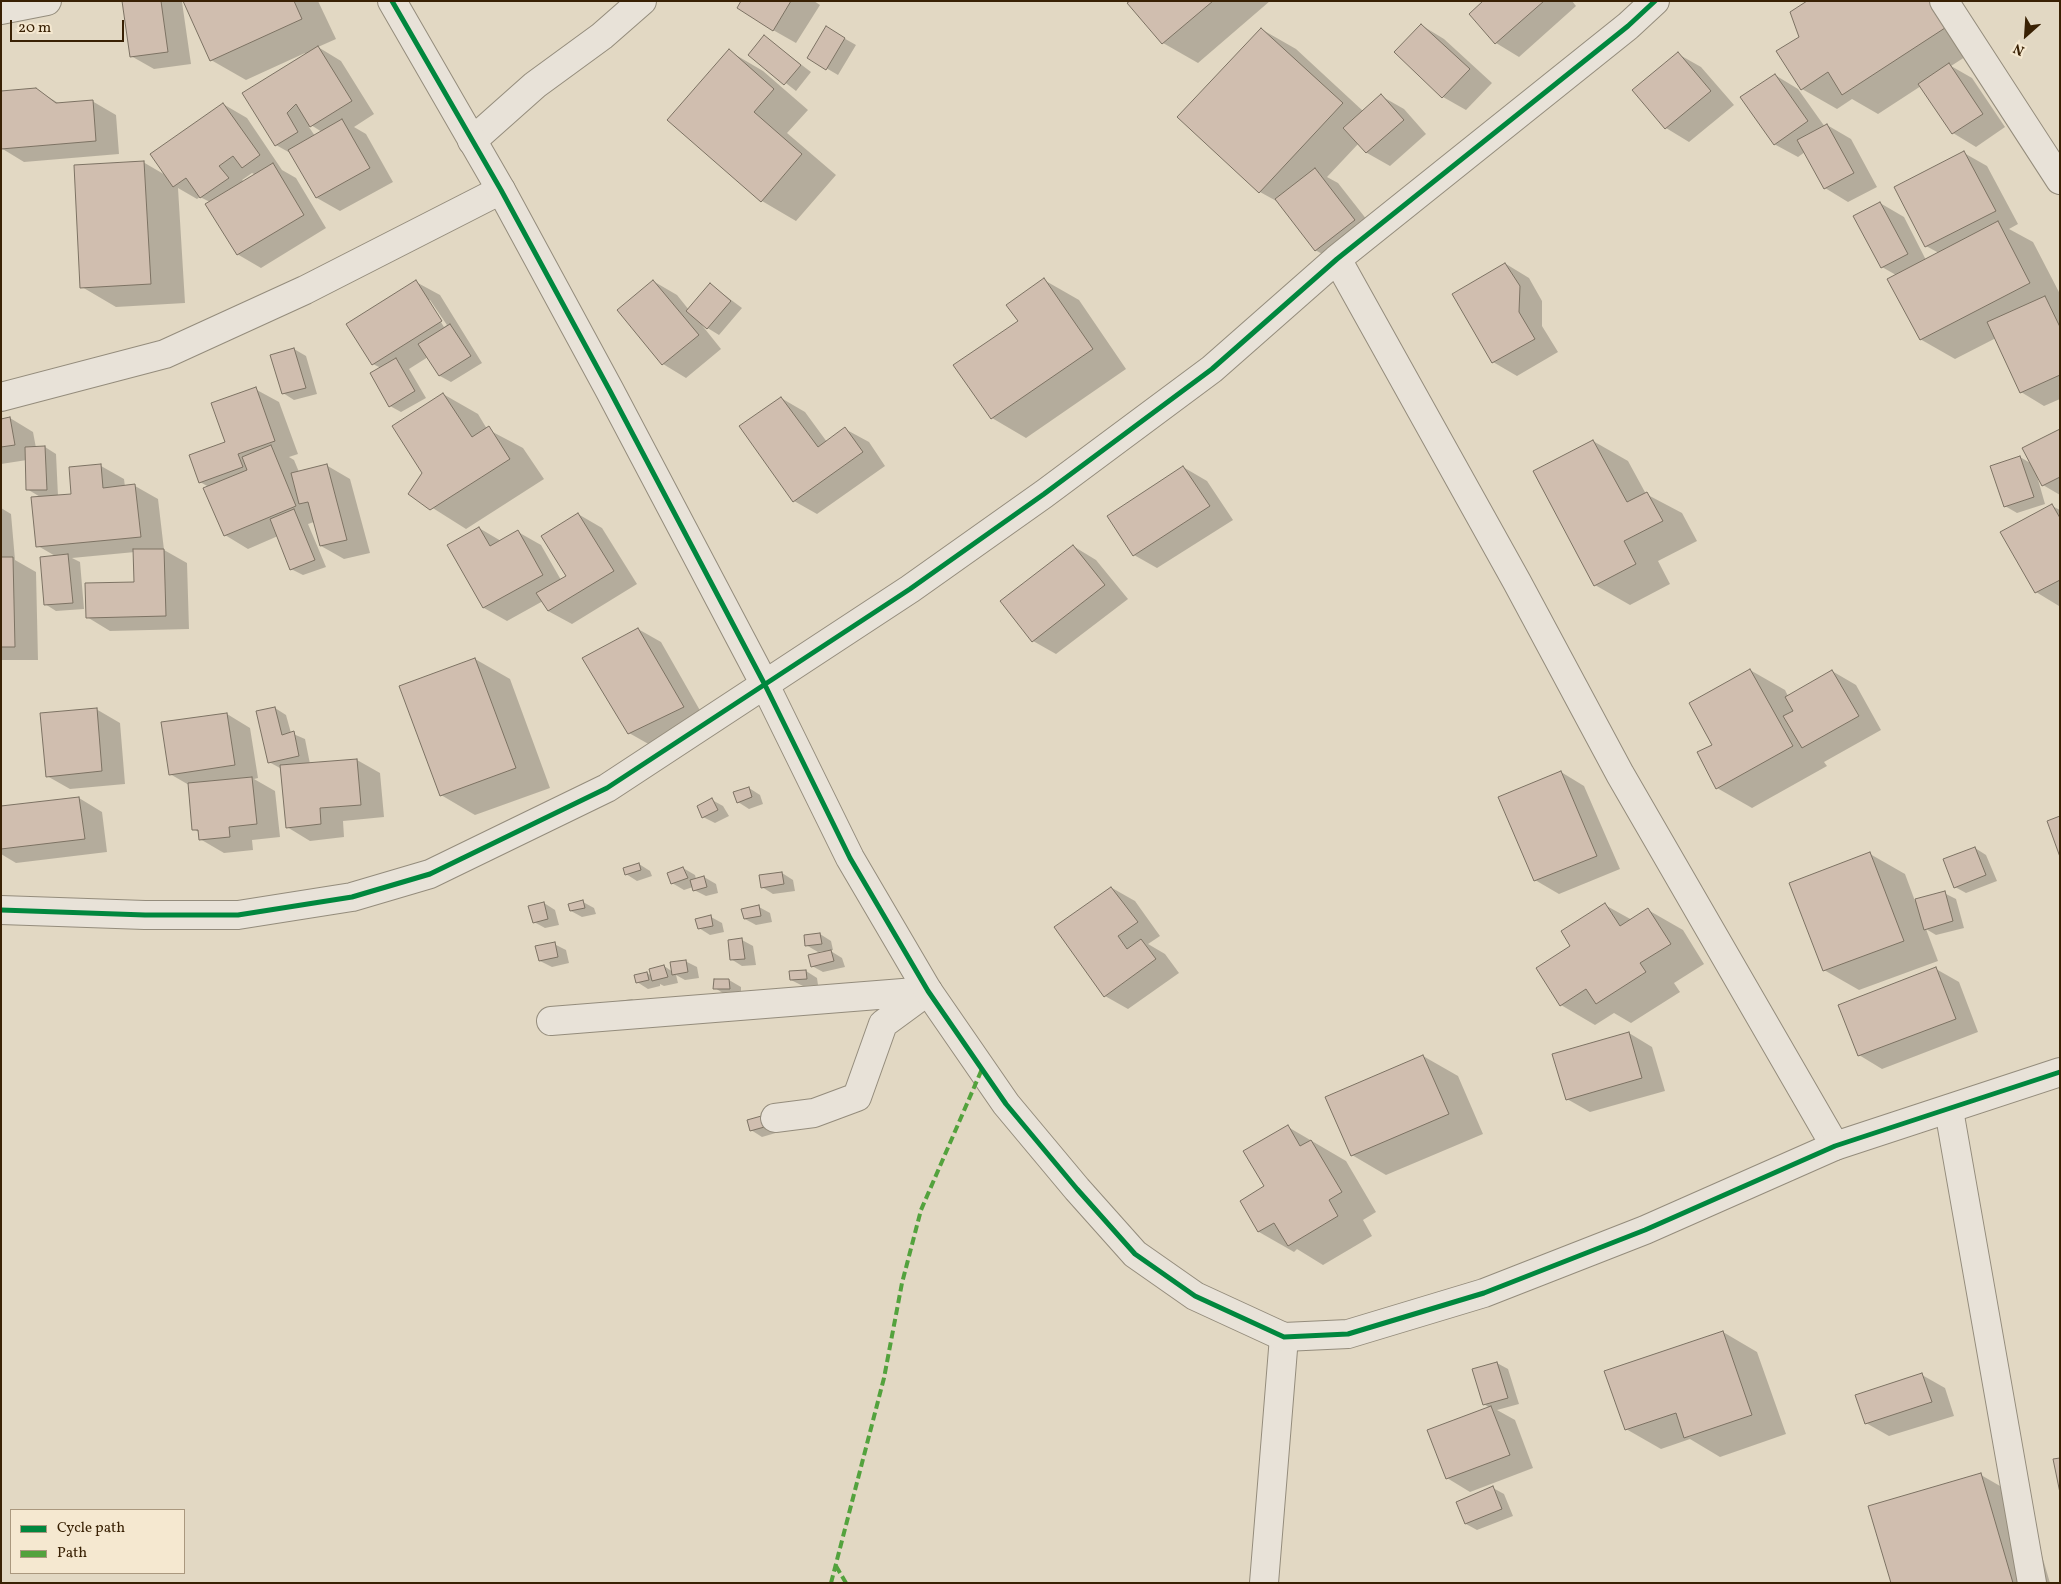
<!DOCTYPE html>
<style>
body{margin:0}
#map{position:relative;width:2061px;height:1584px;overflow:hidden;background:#e2d8c3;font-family:Vollkorn,serif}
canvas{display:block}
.frame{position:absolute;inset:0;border:2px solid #392104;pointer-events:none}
.legend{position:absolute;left:10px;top:1509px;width:175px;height:65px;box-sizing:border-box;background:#f5e8d0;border:1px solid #aa987e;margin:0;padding:6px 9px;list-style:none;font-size:15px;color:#392104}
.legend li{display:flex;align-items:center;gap:10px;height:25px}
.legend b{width:25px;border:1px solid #aa987e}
.north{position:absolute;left:2001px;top:10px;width:50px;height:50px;-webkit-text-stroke:4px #f5e8d0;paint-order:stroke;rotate:206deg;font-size:14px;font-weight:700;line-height:20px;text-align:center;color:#392104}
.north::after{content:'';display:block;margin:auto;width:18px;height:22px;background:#392104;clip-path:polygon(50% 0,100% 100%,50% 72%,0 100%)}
.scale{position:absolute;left:10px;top:20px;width:114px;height:22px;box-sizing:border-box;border:2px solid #392104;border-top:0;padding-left:6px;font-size:15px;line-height:18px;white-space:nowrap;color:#392104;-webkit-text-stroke:4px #f5e8d0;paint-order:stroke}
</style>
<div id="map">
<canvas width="2061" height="1584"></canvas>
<div class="frame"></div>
<ul class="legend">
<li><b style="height:6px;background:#00873e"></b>Cycle path</li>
<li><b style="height:6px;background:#53a23d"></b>Path</li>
</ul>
<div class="north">N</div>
<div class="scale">20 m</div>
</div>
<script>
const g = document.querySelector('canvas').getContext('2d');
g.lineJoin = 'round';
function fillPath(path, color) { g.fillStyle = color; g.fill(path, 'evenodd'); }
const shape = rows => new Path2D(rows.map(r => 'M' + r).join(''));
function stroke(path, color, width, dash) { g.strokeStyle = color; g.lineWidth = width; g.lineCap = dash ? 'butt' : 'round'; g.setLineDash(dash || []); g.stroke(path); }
fillPath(shape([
 [123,1,182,2,191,64,154,69,131,56],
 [184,1,318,1,336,39,318,47,341,61,374,114,354,127,366,134,393,182,340,211,317,198,292,154,276,145,305,53,246,80,211,60],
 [311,125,322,132,315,136,309,127],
 [743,1,814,1,820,5,796,43,773,30],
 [1132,1,1270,1,1198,63,1163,43,1129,4],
 [1485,1,1572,1,1576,6,1519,57,1496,43,1470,14],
 [1952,1,1982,46,1951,66,1972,78,2005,127,1976,147,1953,133,1921,86,1878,114,1852,99,1837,109,1802,89,1800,38],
 [1421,25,1444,39,1492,83,1466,110,1443,97],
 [826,28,856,45,838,75,809,58],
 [1261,29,1296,49,1363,111,1381,96,1404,109,1426,134,1390,166,1367,153,1359,143,1327,177,1338,183,1378,234,1339,263,1315,250,1280,203,1260,192],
 [765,37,811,72,796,91,750,55],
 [729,51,763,71,808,110,787,133,836,175,796,221,762,201],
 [1678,54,1701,67,1734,105,1689,142,1666,128],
 [1775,75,1798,89,1825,127,1827,125,1851,139,1877,187,1848,202,1825,188,1805,152,1798,157,1774,144],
 [35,89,60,104,92,101,116,115,119,154,24,162,1,148],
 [223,104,247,118,282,170,296,178,326,228,261,268,237,254,210,202,200,197,197,199,178,188,185,303,116,307,82,287,143,162,167,176],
 [252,173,256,175,244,182,242,180],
 [1964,153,1987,166,2018,224,2009,229,2033,242,2060,294,2060,399,2044,406,2021,392,1996,338,1955,359,1920,339,1896,275,1882,267,1880,203,1904,217,1926,260,1939,253,1926,246],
 [1506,264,1529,278,1542,301,1542,326,1558,352,1517,376,1493,362],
 [1044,280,1079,300,1126,369,1026,438,992,418,1019,322],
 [653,281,677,295,689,310,711,285,742,308,719,335,701,324,721,349,686,378,663,364],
 [416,282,440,295,482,363,451,382,440,376,428,357,409,369,426,398,401,412,390,406,381,368,373,364],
 [427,300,430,300,447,325,444,327],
 [294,349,306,356,317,394,294,400,283,393],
 [255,389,279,402,298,454,289,457,294,460,299,472,326,465,350,479,370,553,344,559,321,546,314,522,308,524,326,567,303,575,291,569,278,536,248,549,225,535,209,487,200,482,227,443],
 [443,394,478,414,487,429,523,448,544,479,466,529,409,493,423,473],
 [781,398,805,412,827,442,845,429,869,442,885,466,817,514,794,501],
 [10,418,33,432,36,448,45,447,56,454,58,496,73,495,101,466,124,479,125,487,135,486,158,499,164,550,187,563,189,629,110,631,87,617,136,584,135,552,72,558,80,562,84,609,56,611,45,604,57,557,38,546,42,498,27,489,27,460,1,464,1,420],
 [2060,431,2060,495,2043,485,2035,469,2045,504,2017,513,2005,506,2020,457,2032,464],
 [1593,441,1628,461,1646,494,1682,513,1697,541,1658,561,1670,584,1630,605,1595,585],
 [1183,467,1207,481,1233,520,1157,568,1134,555],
 [2052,506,2060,510,2059,606,2036,592],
 [1,508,11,514,15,560,36,572,38,660,1,660],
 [578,514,602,528,637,584,572,624,548,611,543,601,507,621,484,608,479,528,501,541,518,532,541,545,561,580,567,576],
 [1073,546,1096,560,1128,599,1056,654,1033,641],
 [638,629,661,642,706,721,652,746,629,733],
 [475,659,510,679,550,788,475,815,441,795],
 [1750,670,1785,690,1788,696,1832,671,1856,685,1881,730,1824,762,1827,766,1752,808,1717,788,1714,745],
 [275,708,286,715,291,733,305,739,310,764,357,760,380,773,384,817,343,821,344,837,310,841,287,827,280,768,269,762],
 [96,709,120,723,125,784,70,789,47,776],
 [227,714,250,728,258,778,254,779,275,791,280,837,252,840,253,850,224,853,200,839,200,833,194,829,189,785,170,774],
 [1561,772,1584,786,1620,869,1559,894,1535,880,1500,798],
 [749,788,760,795,763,804,749,809,738,802],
 [79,798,102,812,107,852,16,863,1,854,1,807],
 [712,800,723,806,729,816,715,823,703,817],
 [1975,848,1986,855,1997,881,1966,893,1955,887],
 [1870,854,1905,874,1915,901,1944,893,1956,899,1964,928,1936,935,1926,929,1938,961,1859,990,1824,970],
 [639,864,650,871,652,876,637,881,626,874],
 [683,868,695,875,696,879,704,877,716,884,718,893,706,896,694,890,693,887,684,890,672,883],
 [782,873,793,880,795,891,773,894,762,887],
 [1112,888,1135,901,1160,936,1148,944,1165,954,1179,973,1128,1009,1105,996],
 [583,902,594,908,596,914,582,917,571,911],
 [544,903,555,910,559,925,545,928,534,922],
 [1605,905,1632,920,1648,910,1683,930,1704,964,1674,983,1680,992,1631,1023,1614,1013,1595,1025,1561,1005],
 [759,907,770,913,772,922,756,925,745,919],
 [711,917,722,923,724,932,710,935,699,928],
 [820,934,831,941,833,950,829,950,842,958,845,967,823,972,812,966,825,951,818,952,806,945],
 [742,940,753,946,756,965,742,966,731,959],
 [554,944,566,950,569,963,552,967,540,961],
 [685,961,697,967,699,978,685,980,676,975,678,983,664,986,660,984,660,986,648,989,637,982,647,973,652,976,664,966,673,972],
 [1936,969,1959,982,1978,1032,1882,1069,1859,1055],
 [806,971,817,978,818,985,803,986,791,980],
 [715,980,729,980,741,987,741,994,726,995,715,988],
 [632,999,643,1005,618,1010,618,1001],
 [1629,1033,1652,1047,1665,1091,1590,1112,1567,1099],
 [1423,1056,1458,1076,1483,1134,1386,1175,1352,1155],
 [776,1123,779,1132,762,1137,751,1130],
 [1288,1127,1346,1161,1376,1212,1363,1220,1372,1236,1323,1265,1297,1249,1294,1252,1259,1232,1241,1202,1266,1187],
 [1723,1332,1757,1352,1786,1434,1720,1457,1690,1439,1661,1449,1626,1429],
 [1497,1363,1508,1369,1519,1404,1497,1410,1515,1420,1533,1468,1470,1492,1447,1478,1490,1408,1484,1404],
 [1922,1375,1945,1388,1954,1416,1889,1436,1866,1423],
 [1981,1475,2026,1501,2050,1583,1893,1583],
 [1493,1488,1504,1494,1513,1516,1477,1530,1466,1524]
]), '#0003');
const building = shape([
 [122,1,161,1,168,52,130,57,122,1],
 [183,1,294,1,302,19,210,61,183,1],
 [741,1,791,1,773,31,737,8,741,1],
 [1130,1,1213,1,1162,44,1127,3,1130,1],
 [1483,1,1544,1,1495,44,1469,14,1483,1],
 [1807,1,1932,1,1948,26,1842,95,1828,72,1801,90,1776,51,1799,37,1790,12,1807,1],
 [1421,24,1470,69,1442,98,1394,52,1421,24],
 [826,26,845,38,826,70,807,58,826,26],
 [1261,28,1343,103,1259,193,1177,117,1261,28],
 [764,35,801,65,784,85,748,55,764,35],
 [318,46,352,101,310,127,296,104,287,113,298,132,275,146,242,93,318,46],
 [729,49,774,89,754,112,802,154,761,202,667,120,729,49],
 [1678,52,1711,91,1665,129,1632,90,1678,52],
 [1949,63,1983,114,1952,134,1918,84,1949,63],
 [1775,74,1808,121,1774,145,1740,97,1775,74],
 [36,88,56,103,93,100,96,141,1,149,1,91,36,88],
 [1381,94,1404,120,1366,153,1343,128,1381,94],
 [223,103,260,155,242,168,233,156,219,166,229,178,200,198,186,178,173,187,150,154,223,103],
 [342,119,370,168,316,198,288,150,342,119],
 [1827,124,1854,173,1824,189,1797,140,1827,124],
 [1964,151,1996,211,1925,247,1894,187,1964,151],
 [144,161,151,284,80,288,74,165,144,161],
 [273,163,304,215,237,255,205,204,273,163],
 [1315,168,1355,220,1315,251,1275,199,1315,168],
 [1880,202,1908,254,1881,268,1853,216,1880,202],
 [1998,221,2030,283,1920,340,1887,279,1998,221],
 [1505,263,1520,286,1519,312,1535,339,1492,363,1452,294,1505,263],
 [1044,278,1093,349,991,419,953,365,1018,321,1006,305,1044,278],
 [416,280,442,321,372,365,346,324,416,280],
 [653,280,699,335,662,365,617,310,653,280],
 [710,283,731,301,707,329,686,311,710,283],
 [2045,296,2060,327,2060,375,2020,393,1987,322,2045,296],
 [450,324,471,356,439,376,418,344,450,324],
 [294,348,306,388,282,394,270,355,294,348],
 [396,358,415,391,389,407,370,373,396,358],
 [256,387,275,441,238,454,243,467,199,483,189,455,225,442,211,403,256,387],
 [443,393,472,437,489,426,510,459,430,510,408,494,422,473,392,426,443,393],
 [781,397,818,447,845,427,863,452,793,502,739,426,781,397],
 [10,417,15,445,1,447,1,419,10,417],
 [2060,429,2060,477,2042,486,2022,448,2060,429],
 [1593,440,1627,502,1647,492,1663,521,1624,541,1636,564,1594,586,1533,471,1593,440],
 [271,445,296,506,224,536,203,488,247,470,242,457,271,445],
 [45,446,47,490,26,490,25,447,45,446],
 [2020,456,2034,497,2004,507,1990,466,2020,456],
 [101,464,103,488,135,484,141,537,36,547,31,497,71,494,69,467,101,464],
 [327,464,347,540,320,546,308,502,299,504,291,473,327,464],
 [1183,466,1210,506,1133,556,1107,516,1183,466],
 [2052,504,2060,518,2060,580,2035,593,2000,532,2052,504],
 [294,509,315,560,290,570,270,519,294,509],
 [578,513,614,571,548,611,536,593,566,576,541,536,578,513],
 [479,527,490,546,518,530,543,575,483,608,447,545,479,527],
 [1073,545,1105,585,1032,642,1000,601,1073,545],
 [133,549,164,549,166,616,86,618,85,583,134,582,133,549],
 [68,554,73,603,44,605,40,557,68,554],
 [1,557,13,557,15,647,1,647,1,557],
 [638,628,684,707,628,734,582,658,638,628],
 [475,658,516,768,440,796,399,686,475,658],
 [1750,669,1793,746,1716,789,1697,752,1712,745,1689,703,1750,669],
 [1832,670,1859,716,1802,748,1783,716,1793,711,1785,697,1832,670],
 [275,707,282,735,294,731,299,756,268,763,256,711,275,707],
 [97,708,102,771,46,777,40,713,97,708],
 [227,713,235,765,169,775,161,722,227,713],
 [357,759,361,805,320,808,321,824,286,828,280,765,357,759],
 [1561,771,1597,856,1534,881,1498,797,1561,771],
 [252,777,257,824,229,827,230,837,199,840,198,830,192,830,188,783,252,777],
 [749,787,752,797,737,803,733,792,749,787],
 [79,797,85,839,1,849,1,806,79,797],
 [712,798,718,810,702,818,697,806,712,798],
 [2060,816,2060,857,2047,821,2060,816],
 [1975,847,1986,875,1954,888,1943,859,1975,847],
 [1870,852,1904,941,1823,971,1789,883,1870,852],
 [639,863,641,870,625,875,623,868,639,863],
 [683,867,688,878,671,884,667,873,683,867],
 [782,872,784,884,761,888,759,875,782,872],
 [704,876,707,887,693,891,690,880,704,876],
 [1111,887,1138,922,1118,936,1127,949,1141,939,1156,959,1104,997,1054,927,1111,887],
 [1945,891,1953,921,1924,930,1915,899,1945,891],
 [583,900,585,908,570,911,568,904,583,900],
 [544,902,548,919,533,923,528,906,544,902],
 [1605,903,1620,926,1648,908,1671,944,1640,963,1646,972,1596,1004,1586,989,1560,1006,1536,968,1570,946,1561,931,1605,903],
 [759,905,761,916,744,919,741,909,759,905],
 [711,915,713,926,698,929,695,919,711,915],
 [820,933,822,944,805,946,804,935,820,933],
 [742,938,745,959,730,960,728,940,742,938],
 [555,942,558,957,539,961,535,946,555,942],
 [831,950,834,961,811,967,808,955,831,950],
 [686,960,688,972,672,975,670,962,686,960],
 [664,965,668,977,652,981,649,969,664,965],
 [1936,967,1956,1019,1858,1056,1838,1005,1936,967],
 [806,970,807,979,790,980,789,971,806,970],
 [647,972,649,980,636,983,634,975,647,972],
 [714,979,729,979,730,989,713,989,714,979],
 [1629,1032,1642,1078,1566,1100,1552,1054,1629,1032],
 [1423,1055,1449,1114,1351,1156,1325,1097,1423,1055],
 [765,1115,768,1126,750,1131,747,1120,765,1115],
 [1288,1125,1300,1146,1311,1140,1342,1192,1329,1200,1338,1216,1288,1246,1274,1223,1258,1232,1240,1201,1264,1186,1243,1151,1288,1125],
 [1723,1331,1752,1415,1684,1438,1676,1413,1625,1430,1604,1371,1723,1331],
 [1497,1362,1508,1398,1483,1405,1472,1369,1497,1362],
 [1922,1373,1932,1402,1865,1424,1855,1395,1922,1373],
 [1491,1406,1510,1455,1446,1479,1427,1430,1491,1406],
 [2060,1458,2060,1493,2053,1459,2060,1458],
 [1981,1473,2013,1583,1891,1583,1868,1506,1981,1473],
 [1493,1486,1502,1509,1465,1524,1456,1502,1493,1486]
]);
fillPath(building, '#d0beaf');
stroke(building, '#7c7263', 1);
const minor = shape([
 [1944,1,2060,180],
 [1,10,47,1],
 [472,141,535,85,602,36,642,1],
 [1337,259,1517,582,1620,774,1835,1146],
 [1,397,165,354,305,290,501,190],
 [1,910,145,915,238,915,352,897,430,874,607,788,910,589,1044,494,1212,369,1337,259,1628,26,1655,1],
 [551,1021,928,991],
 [1949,1110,2032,1583],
 [775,1118,814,1113,857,1097,883,1024,928,991],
 [1264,1583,1284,1337]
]);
const tertiary = shape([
 [392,1,501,190,610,391,765,685,850,858,928,991,1006,1104,1077,1189,1135,1254,1195,1296,1284,1337,1348,1334,1484,1293,1645,1230,1835,1146,2060,1072]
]);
stroke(minor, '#948c7c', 30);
stroke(tertiary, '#948c7c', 30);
stroke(minor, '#e8e2d8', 28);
stroke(tertiary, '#e8e2d8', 28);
stroke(shape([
 [836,1566,846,1583],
 [831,1583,884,1378,902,1283,921,1210,982,1069]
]), '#53a23d', 4, [8, 4]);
stroke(shape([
 [392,1,501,190,610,391,765,685,850,858,928,991,1006,1104,1077,1189,1135,1254,1195,1296,1284,1337,1348,1334,1484,1293,1645,1230,1835,1146,2060,1072],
 [1,910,145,915,238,915,352,897,430,874,607,788,910,589,1044,494,1212,369,1337,259,1628,26,1655,1]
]), '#00873e', 5);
</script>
